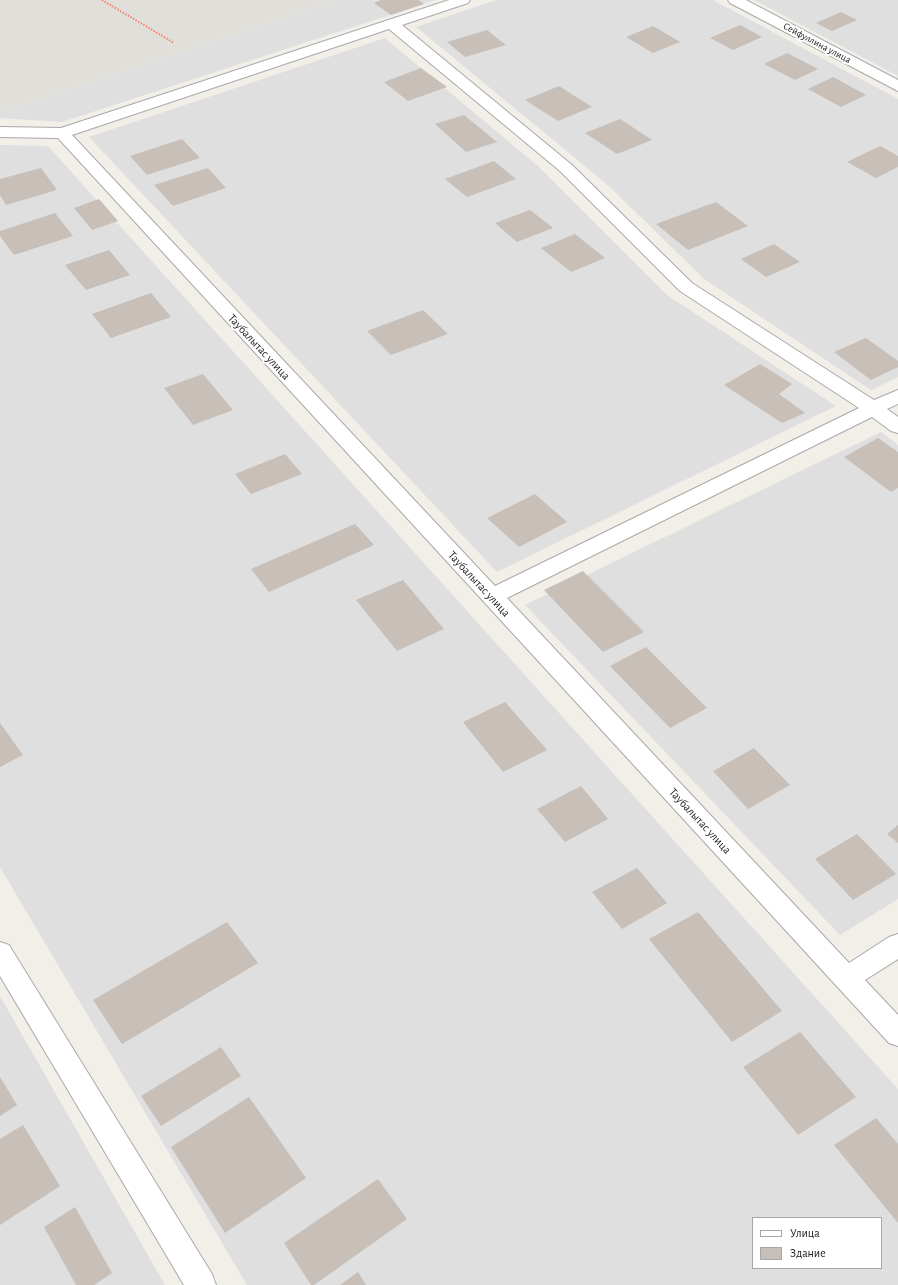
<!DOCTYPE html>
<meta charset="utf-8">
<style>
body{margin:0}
#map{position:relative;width:898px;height:1285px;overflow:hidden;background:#f2efe9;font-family:"Alegreya Sans",sans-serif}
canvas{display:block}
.legend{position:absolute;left:752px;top:1217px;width:130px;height:52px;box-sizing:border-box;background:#fff;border:1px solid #a7a7a7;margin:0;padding:5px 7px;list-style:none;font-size:12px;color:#222}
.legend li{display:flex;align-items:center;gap:8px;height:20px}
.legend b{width:20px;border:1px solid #a7a7a7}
</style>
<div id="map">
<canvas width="898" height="1285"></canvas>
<ul class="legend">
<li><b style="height:5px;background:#fff"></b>Улица</li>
<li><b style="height:11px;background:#c7bfb8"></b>Здание</li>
</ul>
</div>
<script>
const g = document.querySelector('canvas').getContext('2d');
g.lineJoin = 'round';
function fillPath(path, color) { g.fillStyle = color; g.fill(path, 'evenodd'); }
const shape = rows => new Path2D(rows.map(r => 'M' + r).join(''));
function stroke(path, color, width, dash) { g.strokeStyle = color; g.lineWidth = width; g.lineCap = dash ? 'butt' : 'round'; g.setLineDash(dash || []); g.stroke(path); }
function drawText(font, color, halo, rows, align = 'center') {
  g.font = font + ' "Alegreya Sans",sans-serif'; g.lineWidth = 4; g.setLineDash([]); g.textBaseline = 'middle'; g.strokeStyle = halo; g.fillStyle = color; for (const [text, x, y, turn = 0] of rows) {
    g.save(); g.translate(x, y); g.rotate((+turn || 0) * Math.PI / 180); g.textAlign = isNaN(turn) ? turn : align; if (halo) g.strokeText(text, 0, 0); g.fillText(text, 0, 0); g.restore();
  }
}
fillPath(shape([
 [335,0,436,0,62,122,0,118,0,113],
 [496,0,713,0,898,99,898,377,871,390,704,279,609,186,416,27],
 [754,0,898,0,898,76],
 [385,38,539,167,667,295,836,406,497,572,89,137],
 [0,145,48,146,898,1089,898,1285,247,1285,0,867],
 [753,1218,881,1218,881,1268,753,1268],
 [881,432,898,445,898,899,840,935,525,605],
 [0,996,165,1285,0,1285]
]), '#e0dfdf');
fillPath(shape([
 [0,0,335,0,0,113]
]), '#e1dfda');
fillPath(shape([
 [381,0,418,0,424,4,391,15,374,3],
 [841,12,857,20,832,31,816,23],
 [740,25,762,37,733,50,710,38],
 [653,26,680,42,653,53,626,37],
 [487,30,506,45,465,57,447,42],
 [787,53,818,69,795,80,764,64],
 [421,68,447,87,408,101,384,82],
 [833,77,866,95,841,107,808,89],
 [559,86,592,107,558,121,525,100],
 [464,115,497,142,466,152,435,124],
 [620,119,652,140,617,154,585,133],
 [182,139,200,158,147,175,130,156],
 [880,146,898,156,898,167,876,178,847,162],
 [494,161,516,179,467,197,445,179],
 [41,168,57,190,6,205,0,195,0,179],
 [208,168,226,188,173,206,154,185],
 [99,199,118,221,92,230,74,208],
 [716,202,748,226,688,250,656,224],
 [530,210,553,228,517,242,495,223],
 [55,213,73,236,14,255,0,236,0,231],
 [575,234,605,258,571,272,541,248],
 [774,244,800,262,766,277,741,259],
 [109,250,130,275,86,290,65,265],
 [151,293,171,317,111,338,92,314],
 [423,310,448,334,391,355,367,331],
 [866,338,898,361,898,367,871,380,834,352],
 [760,364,792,384,779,394,805,413,782,423,724,385],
 [203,374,233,410,193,425,164,388],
 [878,438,898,452,898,488,891,492,844,457],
 [285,454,302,474,251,494,235,474],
 [535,494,567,522,519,547,487,518],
 [355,524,374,545,269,592,251,569],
 [583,571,644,632,603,652,544,590],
 [403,580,444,629,397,651,356,600],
 [646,647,707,708,670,728,610,666],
 [505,702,547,750,503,772,463,722],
 [0,723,23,755,0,767],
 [754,748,790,785,748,809,713,771],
 [581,786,608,819,565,842,537,809],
 [898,825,898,843,887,834],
 [857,834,896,874,853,900,815,859],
 [637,868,667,903,622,929,592,892],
 [698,912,782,1011,732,1042,649,939],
 [227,922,258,963,122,1044,93,1000],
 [800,1032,856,1097,798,1135,743,1067],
 [221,1047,241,1076,161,1126,141,1096],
 [0,1077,17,1105,0,1116],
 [249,1097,306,1178,225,1233,171,1147],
 [876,1118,898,1144,898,1223,834,1145],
 [23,1125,60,1186,0,1225,0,1139],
 [378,1179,407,1219,314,1285,311,1285,284,1243],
 [75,1207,112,1273,94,1285,76,1285,44,1227],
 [358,1272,366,1285,340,1285]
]), '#c7bfb8');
const minor = shape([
 [449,0,470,0,468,3,402,25,572,165,692,283,874,400,898,390,898,404,887,409,898,417,898,433,891,431,872,417,507,598,849,963,889,937,898,934,898,959,865,980,898,1015,898,1046,889,1043,58,138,0,137,0,127,61,128,449,0],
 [389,29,560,171,680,291,859,408,495,586,72,135,389,29],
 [728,0,746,0,898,80,898,91,730,3,728,0],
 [0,942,9,945,212,1274,216,1285,184,1285,0,976,0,942]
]);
stroke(minor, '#a9a9a9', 2);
stroke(shape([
 [102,0,174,43]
]), '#fa8072', 2, [1.5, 1.5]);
fillPath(minor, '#fff');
drawText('10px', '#222', '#fff', [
 ["Сейфуллина улица",817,43,28]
]);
drawText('12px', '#222', '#fff', [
 ["Таубалытас улица",259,347,47],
 ["Таубалытас улица",479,584,47],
 ["Таубалытас улица",700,821,47]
]);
</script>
